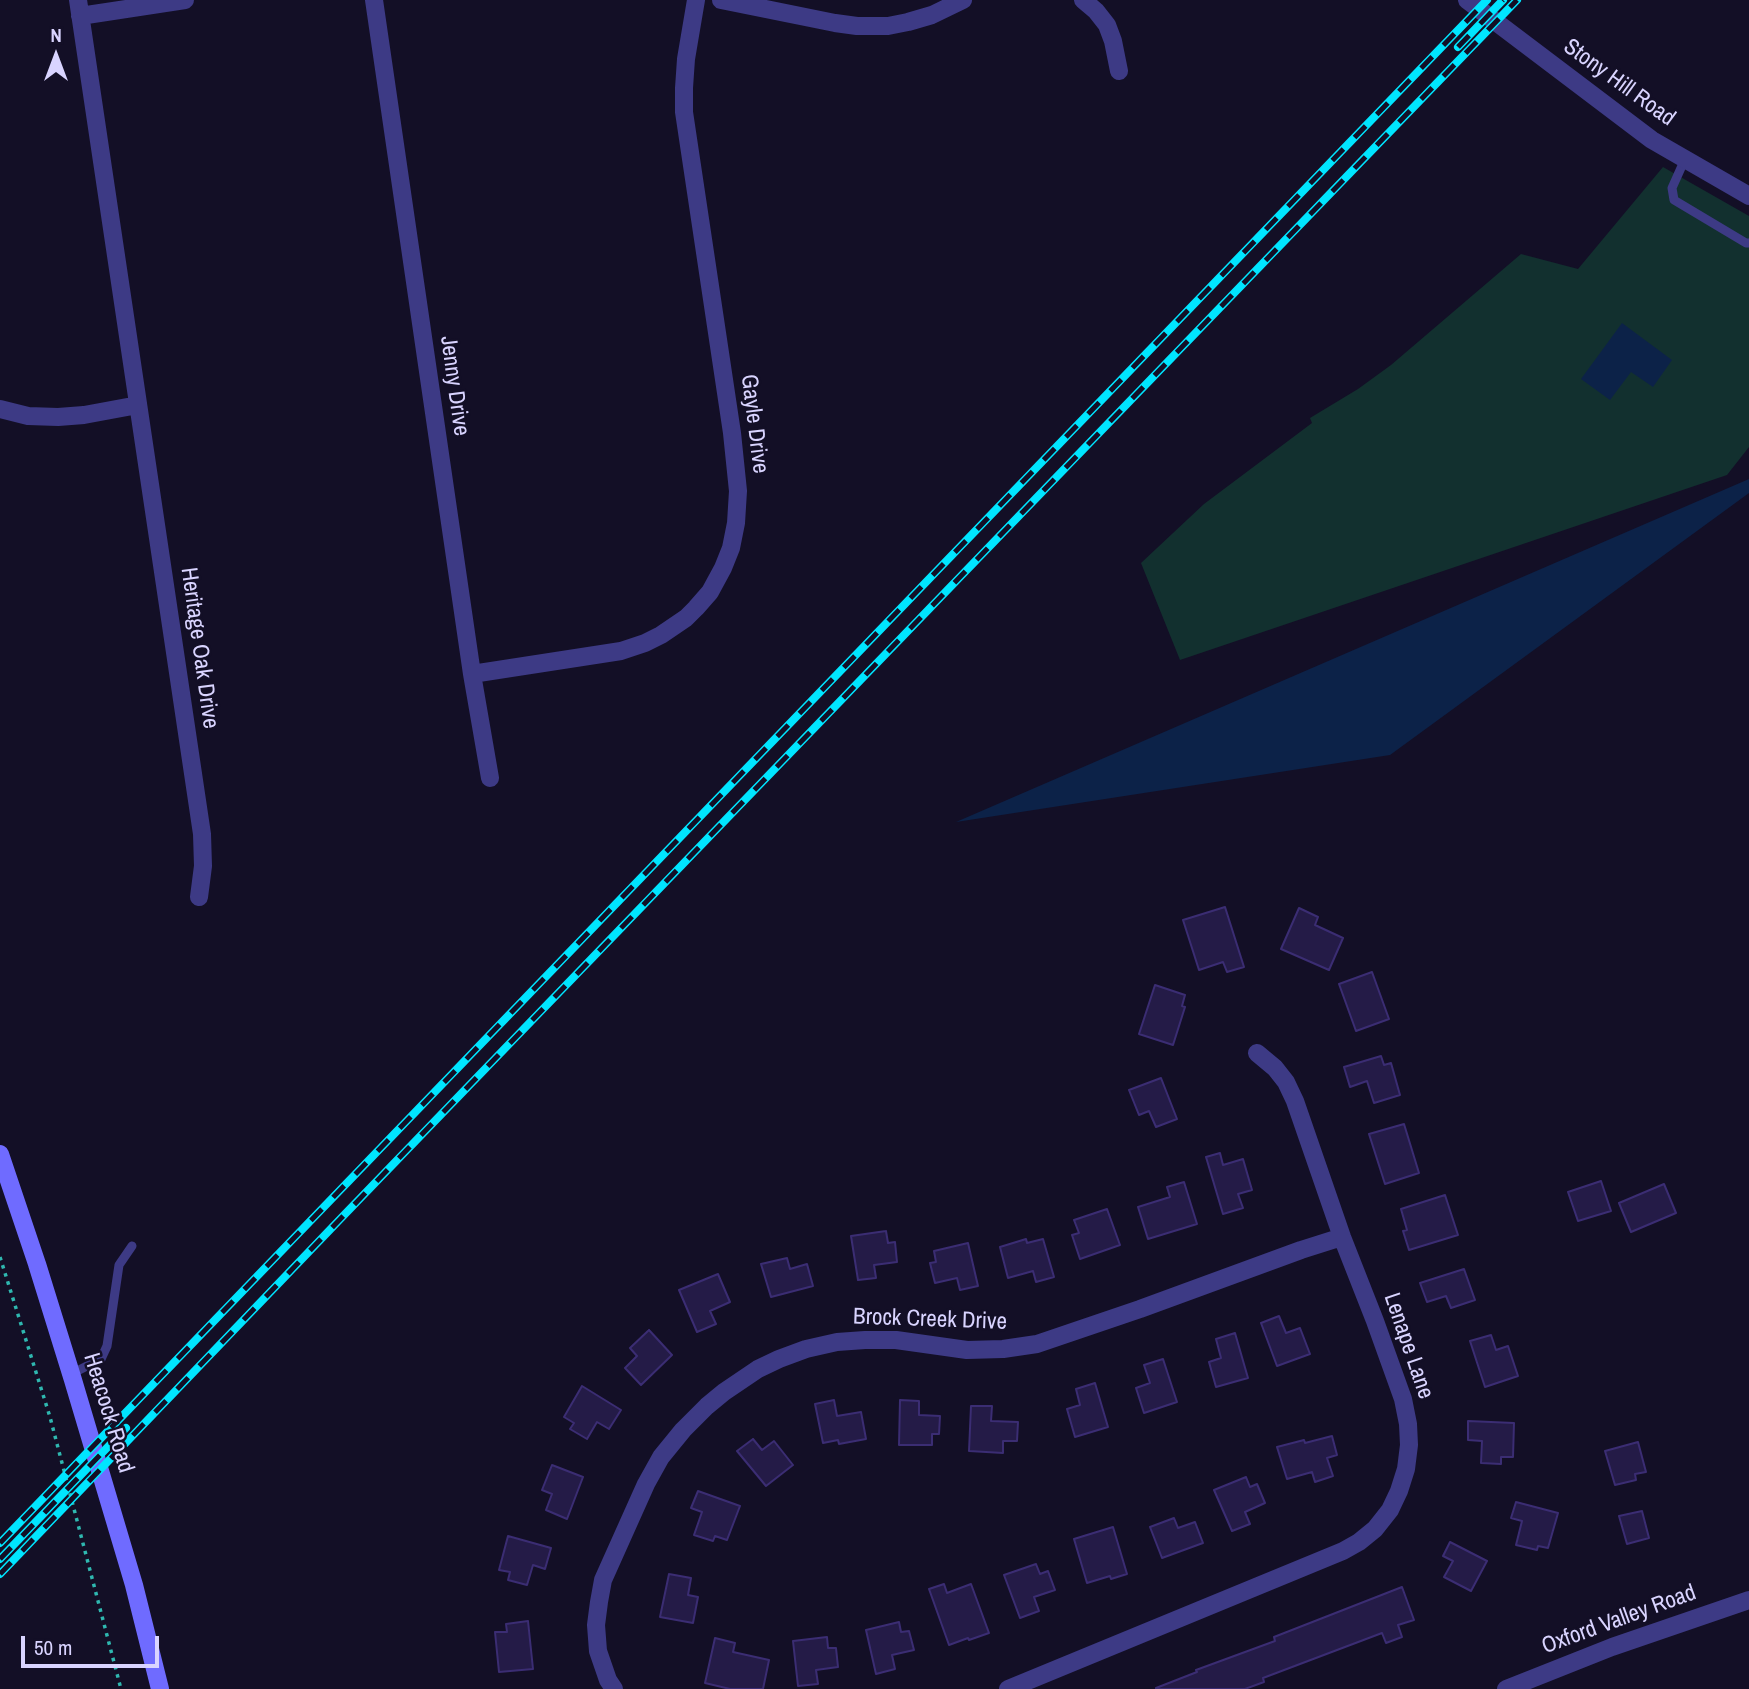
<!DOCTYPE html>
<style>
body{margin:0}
#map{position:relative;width:1749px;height:1689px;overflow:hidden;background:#130f26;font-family:"Archivo Narrow",sans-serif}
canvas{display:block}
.north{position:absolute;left:21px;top:21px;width:70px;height:70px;-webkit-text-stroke:5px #130f26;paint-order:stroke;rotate:0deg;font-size:19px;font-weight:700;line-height:28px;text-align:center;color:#d9d4ff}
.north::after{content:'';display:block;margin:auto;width:24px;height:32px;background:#d9d4ff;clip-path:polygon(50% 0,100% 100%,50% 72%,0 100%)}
.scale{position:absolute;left:21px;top:1636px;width:138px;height:32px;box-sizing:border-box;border:4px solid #d9d4ff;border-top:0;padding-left:9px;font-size:21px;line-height:24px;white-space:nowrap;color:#d9d4ff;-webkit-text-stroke:5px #130f26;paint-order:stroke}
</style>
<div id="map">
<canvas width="1749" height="1689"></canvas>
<div class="north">N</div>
<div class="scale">50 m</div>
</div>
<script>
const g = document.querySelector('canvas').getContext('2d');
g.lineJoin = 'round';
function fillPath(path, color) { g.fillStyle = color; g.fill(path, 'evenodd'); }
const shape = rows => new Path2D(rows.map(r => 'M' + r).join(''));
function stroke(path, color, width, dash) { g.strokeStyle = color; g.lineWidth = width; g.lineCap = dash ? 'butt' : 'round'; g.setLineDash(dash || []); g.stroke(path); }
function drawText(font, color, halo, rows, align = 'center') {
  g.font = font + ' "Archivo Narrow",sans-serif'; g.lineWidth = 5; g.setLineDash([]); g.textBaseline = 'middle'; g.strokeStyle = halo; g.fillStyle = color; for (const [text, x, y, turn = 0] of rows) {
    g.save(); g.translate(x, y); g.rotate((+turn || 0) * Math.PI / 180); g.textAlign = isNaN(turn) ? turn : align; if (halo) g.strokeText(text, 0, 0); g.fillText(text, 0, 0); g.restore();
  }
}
fillPath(shape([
 [1663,167,1749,216,1749,447,1727,475,1180,660,1141,563,1204,504,1312,423,1310,418,1358,389,1391,365,1521,254,1578,269]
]), '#12302f');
fillPath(shape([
 [1622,323,1672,360,1653,387,1631,372,1610,400,1581,379],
 [1749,479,1749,493,1390,755,956,822]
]), '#0c2248');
const building = shape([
 [1225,907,1244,967,1227,972,1223,962,1199,970,1183,920,1225,907],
 [1299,908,1318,917,1315,925,1343,938,1329,970,1281,949,1299,908],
 [1372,972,1389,1019,1356,1031,1339,984,1372,972],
 [1155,985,1185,995,1182,1006,1185,1007,1173,1045,1139,1034,1155,985],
 [1381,1056,1384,1065,1391,1063,1400,1095,1374,1103,1367,1081,1350,1087,1344,1067,1381,1056],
 [1161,1078,1177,1119,1156,1127,1149,1111,1139,1115,1129,1090,1161,1078],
 [1404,1124,1419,1173,1385,1184,1369,1134,1404,1124],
 [1220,1153,1223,1165,1243,1159,1252,1190,1238,1194,1243,1208,1223,1214,1206,1157,1220,1153],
 [1601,1181,1611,1211,1578,1221,1568,1192,1601,1181],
 [1184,1182,1197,1224,1148,1239,1138,1207,1170,1197,1167,1187,1184,1182],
 [1664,1184,1676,1213,1631,1232,1619,1203,1664,1184],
 [1445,1195,1458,1235,1409,1250,1403,1231,1407,1230,1401,1209,1445,1195],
 [1107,1209,1120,1245,1080,1259,1072,1235,1079,1233,1074,1220,1107,1209],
 [886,1231,888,1243,895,1242,897,1262,874,1265,876,1278,858,1280,851,1236,886,1231],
 [1026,1239,1027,1243,1043,1239,1054,1277,1036,1282,1033,1271,1008,1278,1000,1247,1026,1239],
 [968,1243,978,1286,960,1290,957,1278,935,1283,930,1263,936,1262,934,1251,968,1243],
 [787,1258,790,1269,807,1264,813,1286,771,1297,761,1264,787,1258],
 [1464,1269,1475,1300,1451,1308,1446,1296,1427,1302,1420,1283,1464,1269],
 [718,1274,730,1302,710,1311,716,1324,697,1332,679,1290,718,1274],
 [1279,1316,1286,1333,1300,1328,1310,1354,1277,1366,1261,1323,1279,1316],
 [649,1330,672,1355,641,1385,625,1368,637,1356,630,1348,649,1330],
 [1235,1333,1248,1378,1216,1387,1209,1362,1221,1358,1216,1339,1235,1333],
 [1491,1335,1496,1350,1508,1346,1518,1376,1485,1387,1470,1341,1491,1335],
 [1163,1359,1177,1402,1144,1413,1136,1388,1150,1383,1144,1365,1163,1359],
 [1095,1383,1108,1427,1075,1437,1067,1409,1080,1405,1076,1389,1095,1383],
 [582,1386,621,1410,609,1429,597,1422,587,1439,570,1429,574,1423,564,1417,582,1386],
 [834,1400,837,1416,861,1412,866,1439,839,1444,838,1440,823,1443,815,1404,834,1400],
 [900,1400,919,1401,919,1415,940,1416,939,1434,932,1434,932,1445,899,1445,900,1400],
 [971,1406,992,1406,991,1421,1018,1422,1017,1441,1003,1441,1003,1453,969,1451,971,1406],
 [1468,1421,1514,1423,1513,1457,1501,1457,1501,1464,1481,1463,1482,1441,1468,1440,1468,1421],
 [1332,1436,1337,1455,1327,1458,1333,1476,1315,1482,1312,1472,1287,1479,1277,1447,1304,1440,1305,1443,1332,1436],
 [753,1439,762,1450,774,1441,793,1465,766,1486,737,1451,753,1439],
 [1638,1442,1646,1472,1635,1474,1636,1480,1615,1485,1605,1451,1638,1442],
 [552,1465,583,1477,567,1519,546,1510,552,1494,542,1490,552,1465],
 [1246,1477,1250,1487,1257,1484,1265,1503,1245,1512,1250,1524,1232,1531,1214,1490,1246,1477],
 [698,1491,740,1506,727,1540,715,1536,713,1541,694,1535,702,1512,691,1508,698,1491],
 [1516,1502,1558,1513,1548,1548,1538,1546,1537,1550,1516,1545,1522,1521,1511,1518,1516,1502],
 [1642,1511,1649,1538,1627,1544,1619,1516,1642,1511],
 [1174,1518,1178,1528,1195,1522,1203,1543,1162,1558,1150,1527,1174,1518],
 [1113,1527,1127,1574,1111,1579,1110,1576,1087,1583,1074,1539,1113,1527],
 [508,1536,551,1548,545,1569,533,1565,527,1585,508,1580,510,1572,499,1570,508,1536],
 [1450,1542,1487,1561,1471,1591,1444,1577,1453,1561,1443,1556,1450,1542],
 [1036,1564,1040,1574,1048,1571,1055,1590,1034,1597,1039,1611,1020,1618,1004,1575,1036,1564],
 [669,1574,691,1578,688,1595,698,1597,693,1623,660,1617,669,1574],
 [944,1584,947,1593,971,1584,989,1633,969,1640,968,1638,949,1645,929,1589,944,1584],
 [1402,1587,1414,1620,1398,1625,1402,1637,1386,1643,1382,1633,1263,1678,1264,1682,1245,1689,1156,1689,1156,1688,1197,1672,1196,1670,1275,1641,1274,1637,1402,1587],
 [528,1621,533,1669,499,1672,495,1632,507,1632,506,1624,528,1621],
 [899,1622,901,1632,909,1631,914,1650,892,1655,895,1669,876,1674,866,1630,899,1622],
 [827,1637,828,1648,836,1648,838,1667,816,1670,818,1684,798,1686,793,1641,827,1637],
 [715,1638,735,1643,733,1652,769,1660,763,1689,730,1689,705,1683,715,1638]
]);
fillPath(building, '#241b47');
stroke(building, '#3b2d73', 2);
stroke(shape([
 [0,1257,50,1417,121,1689]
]), '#2fb8b0', 3.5, [3.5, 5]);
stroke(shape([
 [1685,159,1672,188,1674,200,1746,243,1749,243],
 [71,1374,101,1359,107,1346,119,1265,132,1246]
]), '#3d3a85', 9);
stroke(shape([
 [78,0,202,834,203,866,199,897],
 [374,0,472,674,490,778],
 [721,0,835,23,857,26,888,26,908,22,932,15,963,0],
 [1083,0,1096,11,1107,25,1113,41,1119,71],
 [80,16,185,0],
 [0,409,28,416,58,417,84,415,138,405],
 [472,674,621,651,645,643,661,635,686,618,696,608,710,592,723,568,731,548,736,523,738,491,732,433,684,112,684,88,686,59,696,0],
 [614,1689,608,1680,598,1651,596,1625,599,1602,603,1580,646,1484,661,1457,683,1430,707,1406,724,1392,758,1369,779,1359,806,1349,837,1342,865,1340,896,1340,967,1350,1003,1349,1037,1344,1140,1309,1301,1250,1342,1237],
 [1008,1689,1343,1551,1359,1542,1375,1529,1390,1510,1399,1491,1406,1469,1409,1445,1408,1424,1403,1399,1375,1321,1342,1237,1295,1101,1286,1082,1275,1068,1257,1053]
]), '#3d3a85', 18);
stroke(shape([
 [1467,0,1652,140,1749,196],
 [1506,1689,1612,1647,1749,1600]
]), '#3d3a85', 18);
stroke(shape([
 [0,1154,37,1264,73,1380,134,1585,160,1689]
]), '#6f6bff', 18);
const rail = shape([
 [1458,47,1503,0],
 [0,1543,1487,0],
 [0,1559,126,1428],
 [0,1574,346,1213,1517,0]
]);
stroke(rail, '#00e5ff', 8);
stroke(rail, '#130f26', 5, [16]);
drawText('23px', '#d9d4ff', '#130f26', [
 ["Stony Hill Road",1619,83,36],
 ["Jenny Drive",454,386,82],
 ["Gayle Drive",754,424,83],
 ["Heritage Oak Drive",199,648,82],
 ["Brock Creek Drive",930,1320,2],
 ["Lenape Lane",1408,1346,71],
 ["Heacock Road",108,1413,73],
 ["Oxford Valley Road",1619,1620,-20]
]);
</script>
